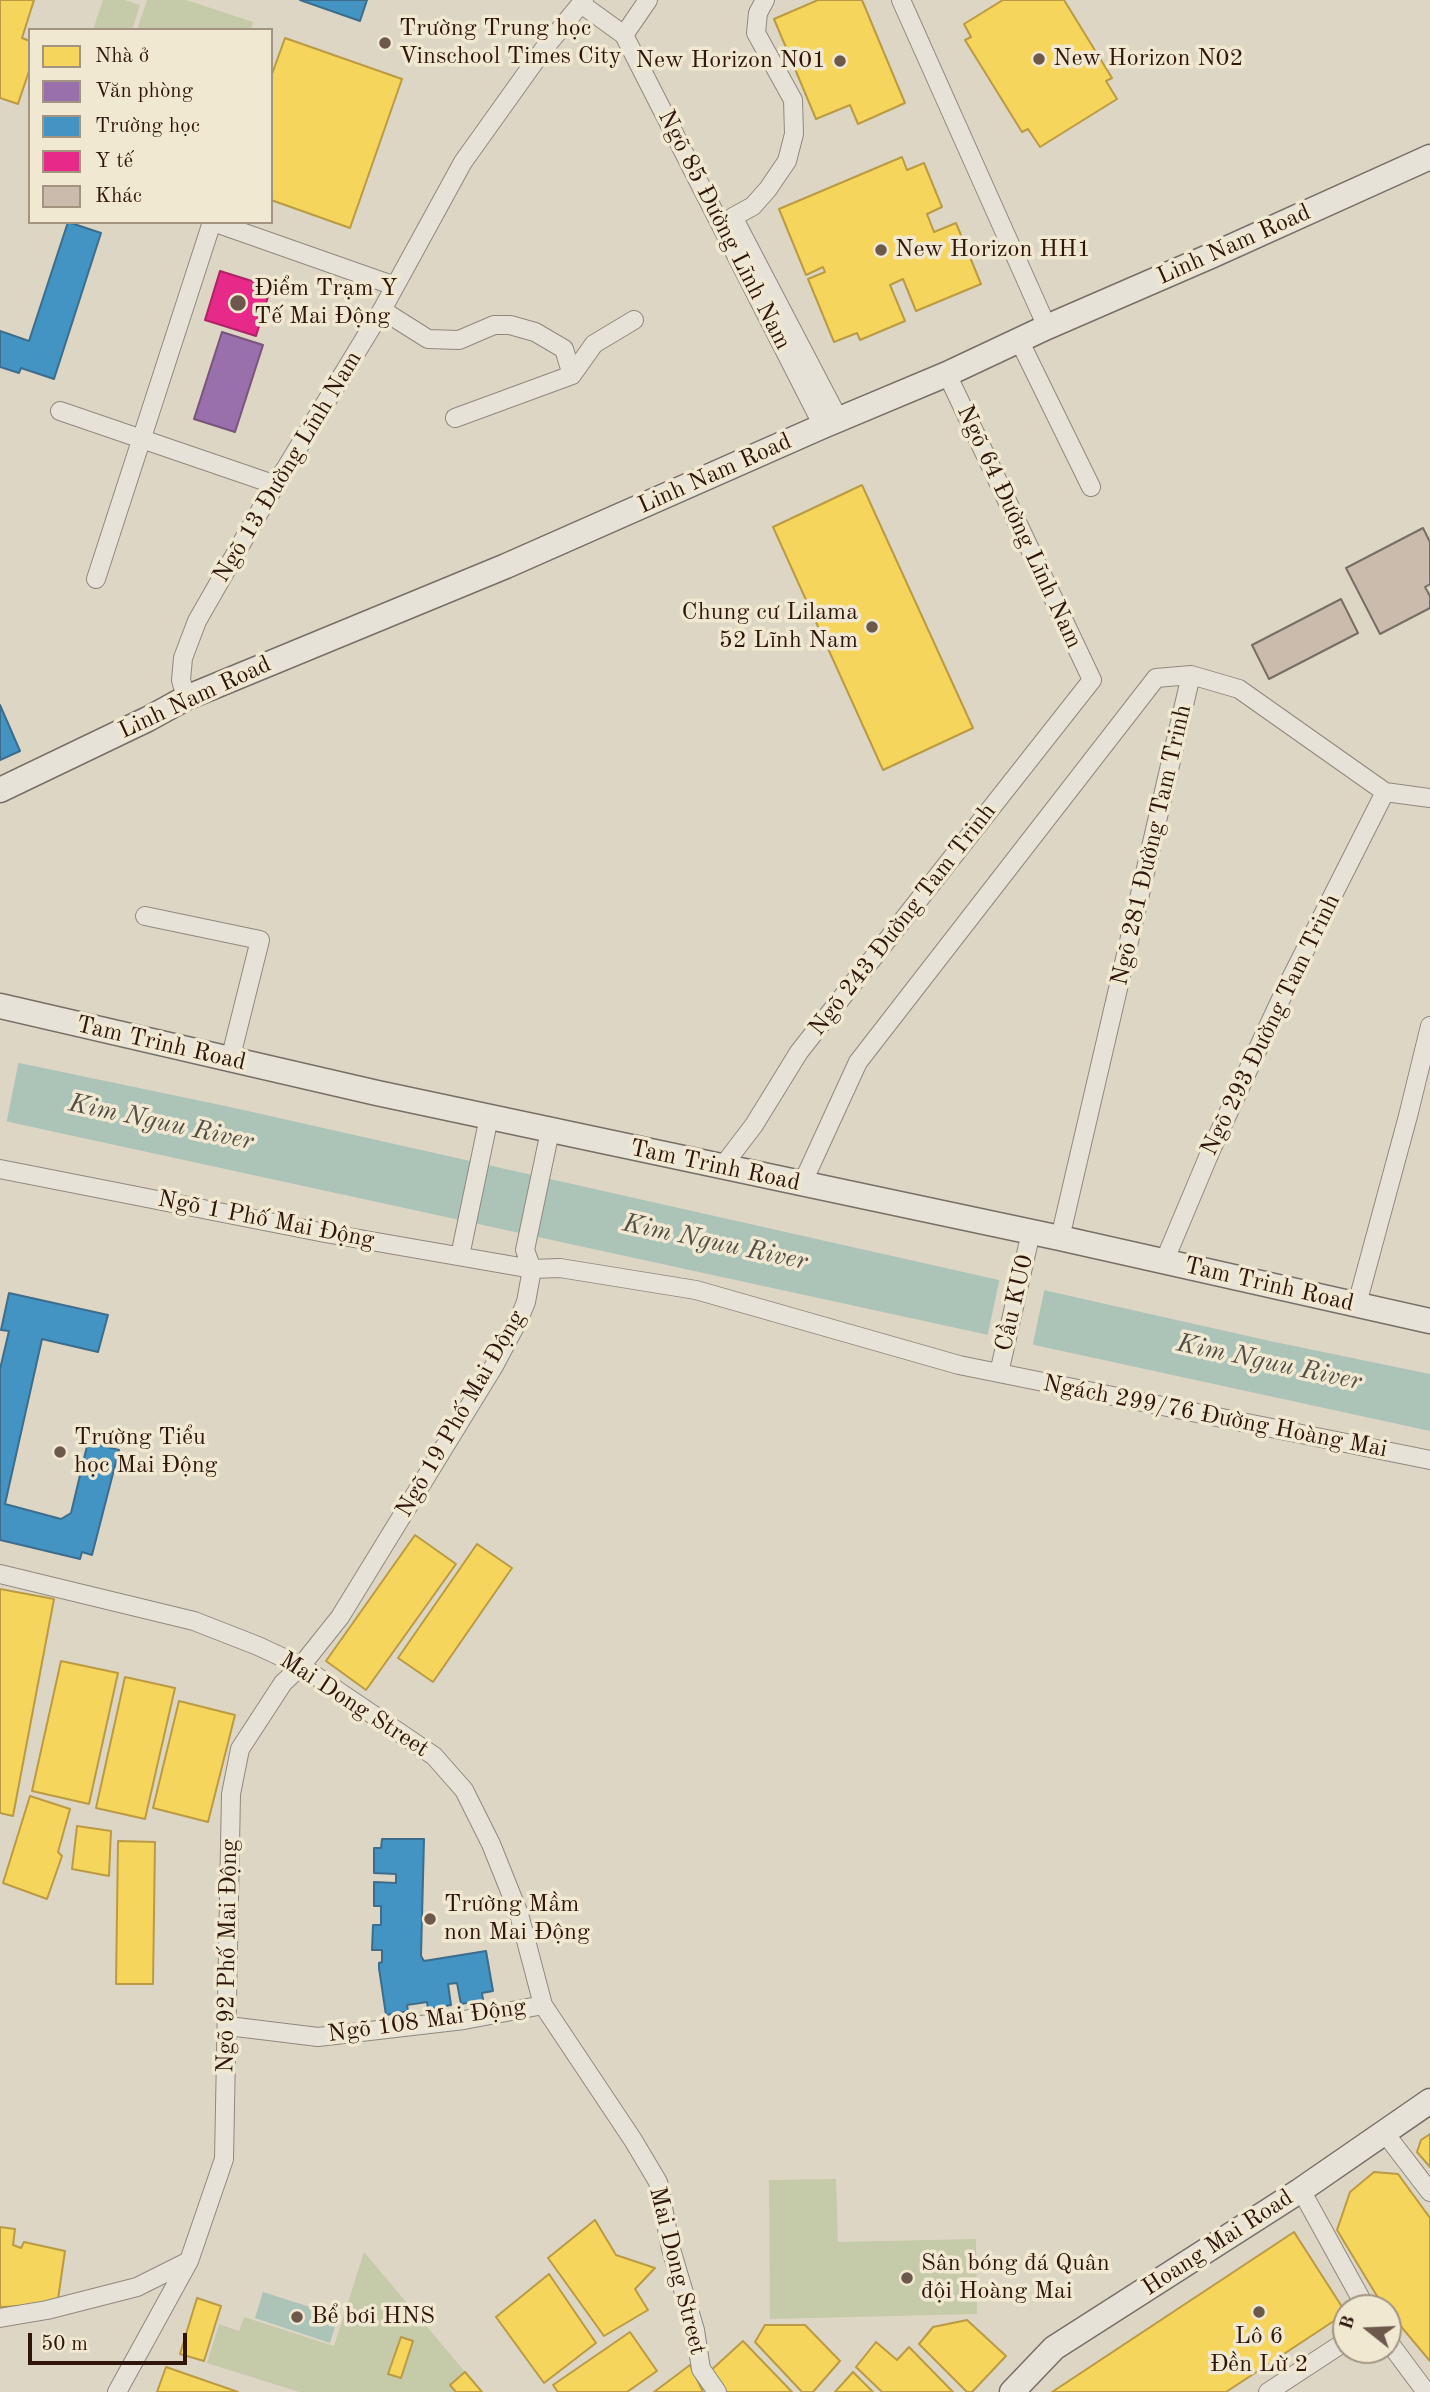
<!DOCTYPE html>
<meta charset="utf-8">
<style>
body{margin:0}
#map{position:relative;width:1430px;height:2392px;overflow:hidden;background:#ded6c4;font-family:"Old Standard TT",serif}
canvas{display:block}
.legend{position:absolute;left:28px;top:28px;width:245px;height:196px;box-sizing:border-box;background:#f1e8d2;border:2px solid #a39482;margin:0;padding:9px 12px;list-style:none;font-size:21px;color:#2f150b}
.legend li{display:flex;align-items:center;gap:14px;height:35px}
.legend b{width:35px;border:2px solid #a39482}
.north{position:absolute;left:1332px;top:2294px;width:70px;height:70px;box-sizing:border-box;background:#f1e8d2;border:2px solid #a39482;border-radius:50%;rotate:288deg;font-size:19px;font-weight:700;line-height:28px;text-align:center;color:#2f150b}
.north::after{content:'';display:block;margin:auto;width:24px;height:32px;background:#6c594c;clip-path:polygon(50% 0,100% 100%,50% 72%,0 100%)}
.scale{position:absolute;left:28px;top:2333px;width:159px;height:32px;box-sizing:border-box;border:4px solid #2f150b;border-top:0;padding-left:9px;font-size:21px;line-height:24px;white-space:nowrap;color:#2f150b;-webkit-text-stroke:5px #f1e8d2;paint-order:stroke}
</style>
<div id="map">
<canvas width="1430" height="2392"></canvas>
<ul class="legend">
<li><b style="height:19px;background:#f6d55c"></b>Nhà ở</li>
<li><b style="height:19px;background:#9970ab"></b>Văn phòng</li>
<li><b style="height:19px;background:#4393c3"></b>Trường học</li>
<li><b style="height:19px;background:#e7298a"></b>Y tế</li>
<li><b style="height:19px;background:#cbbbad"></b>Khác</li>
</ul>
<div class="north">B</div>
<div class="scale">50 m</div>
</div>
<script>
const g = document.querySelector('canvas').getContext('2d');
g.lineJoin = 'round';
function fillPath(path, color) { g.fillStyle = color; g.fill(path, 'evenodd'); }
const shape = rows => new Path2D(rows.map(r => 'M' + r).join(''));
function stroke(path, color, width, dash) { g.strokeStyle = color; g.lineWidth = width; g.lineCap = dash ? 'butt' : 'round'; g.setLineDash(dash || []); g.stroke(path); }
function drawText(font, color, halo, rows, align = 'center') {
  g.font = font + ' "Old Standard TT",serif'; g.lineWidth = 7; g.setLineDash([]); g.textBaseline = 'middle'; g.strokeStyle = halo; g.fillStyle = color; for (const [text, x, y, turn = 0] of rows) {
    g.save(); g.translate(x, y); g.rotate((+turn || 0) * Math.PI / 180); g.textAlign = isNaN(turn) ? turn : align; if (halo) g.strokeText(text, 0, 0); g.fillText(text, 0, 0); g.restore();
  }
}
fillPath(shape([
 [103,0,125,0,140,5,132,30,93,30],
 [147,0,186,0,253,22,251,30,137,30],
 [836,2179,838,2242,976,2239,977,2314,770,2319,769,2180],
 [364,2252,482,2392,299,2392,207,2363,219,2324,239,2331,244,2317,334,2346]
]), '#c5caa9');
fillPath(shape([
 [0,1059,230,1107,1270,1341,1430,1374,1430,1431,0,1120],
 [263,2292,338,2316,330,2343,255,2318]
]), '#acc3b8');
fillPath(shape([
 [0,1056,19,1060,6,1125,0,1124],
 [1000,1277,1045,1287,1032,1348,987,1338]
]), '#ded6c4');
const homes = shape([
 [0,0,34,0,22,38,30,41,30,68,18,104,0,98,0,0],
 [818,0,862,0,905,103,858,124,850,105,816,119,774,19,818,0],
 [1003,0,1064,0,1112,78,1106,81,1117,99,1040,147,1028,129,1022,132,965,40,971,37,964,24,1003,0],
 [285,38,402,79,350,228,271,200,271,77,285,38],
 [902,157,907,170,924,163,942,207,927,214,934,232,956,223,981,284,916,311,903,279,890,285,905,321,860,340,857,333,834,342,808,279,825,272,823,267,806,275,779,209,902,157],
 [862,485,973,728,883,770,773,527,862,485],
 [415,1535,456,1564,366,1690,326,1661,415,1535],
 [477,1544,512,1568,433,1682,398,1658,477,1544],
 [0,1589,54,1599,13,1816,0,1813,0,1589],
 [61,1661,118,1673,89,1804,32,1791,61,1661],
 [125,1677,175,1688,145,1819,96,1808,125,1677],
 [179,1701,235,1715,208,1822,153,1808,179,1701],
 [30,1796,70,1809,58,1852,62,1856,47,1899,3,1883,30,1796],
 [77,1826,111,1831,109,1876,72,1869,77,1826],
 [118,1841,155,1842,153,1984,116,1984,118,1841],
 [1430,2134,1430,2167,1417,2152,1421,2140,1430,2134],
 [1374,2172,1398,2174,1430,2218,1430,2361,1388,2311,1388,2308,1383,2306,1337,2230,1350,2192,1374,2172],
 [595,2220,616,2255,655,2268,635,2289,648,2310,604,2336,548,2258,595,2220],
 [0,2227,15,2229,13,2245,21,2248,24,2242,65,2251,58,2299,48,2305,0,2307,0,2227],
 [1294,2232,1346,2313,1226,2392,1052,2392,1294,2232],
 [549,2274,596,2343,544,2383,496,2317,549,2274],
 [197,2298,221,2306,204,2361,180,2354,197,2298],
 [967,2320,1006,2356,972,2392,967,2392,919,2344,933,2327,967,2320],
 [765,2325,805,2325,840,2361,813,2392,802,2392,755,2342,765,2325],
 [630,2332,657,2371,627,2392,558,2392,553,2385,630,2332],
 [401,2337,413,2341,401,2378,388,2374,401,2337],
 [743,2341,792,2392,726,2392,708,2373,743,2341],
 [876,2342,897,2360,909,2347,953,2392,882,2392,856,2367,876,2342],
 [690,2365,703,2392,654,2392,690,2365],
 [166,2367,238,2392,157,2392,166,2367],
 [465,2372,482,2392,456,2392,450,2385,465,2372],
 [853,2372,873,2392,835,2392,853,2372]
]);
fillPath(homes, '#f6d55c');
stroke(homes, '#ba9b44', 2);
const offices = shape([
 [222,332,263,345,235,432,194,419,222,332]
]);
fillPath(offices, '#9970ab');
stroke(offices, '#79557b', 2);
const schools = shape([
 [300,0,367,0,360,21,300,0],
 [68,222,101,233,54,379,21,368,19,373,0,367,0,331,29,341,68,222],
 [0,705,20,751,0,760,0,705],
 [9,1293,108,1315,98,1352,42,1339,5,1504,61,1519,71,1513,88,1442,119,1450,92,1555,82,1552,80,1559,0,1540,0,1369,9,1331,1,1330,9,1293],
 [382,1839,424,1839,421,1956,424,1961,486,1951,493,1991,482,1993,483,2000,461,2004,457,1983,448,1984,451,2005,428,2009,427,2002,407,2005,408,2011,386,2015,379,1968,379,1963,382,1962,382,1950,372,1950,373,1925,381,1925,381,1906,374,1906,374,1882,396,1883,396,1874,374,1873,374,1848,381,1848,382,1839]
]);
fillPath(schools, '#4393c3');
stroke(schools, '#3d6d8c', 2);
const health = shape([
 [220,271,271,287,256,336,205,320,220,271]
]);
fillPath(health, '#e7298a');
stroke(health, '#b02364', 2);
const building = shape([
 [1423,528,1430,542,1430,584,1425,587,1430,596,1430,608,1380,634,1346,568,1423,528],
 [1341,599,1358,633,1269,679,1252,645,1341,599]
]);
fillPath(building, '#cbbbad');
stroke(building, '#776f65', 2);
const street = shape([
 [765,0,758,13,756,33,793,100,794,134,787,161,768,189,753,206,733,217,839,420],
 [901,0,1047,327],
 [581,4,624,35,823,426],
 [624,35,648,0],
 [213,222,395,286],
 [382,310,428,339,459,340,494,325,510,325,535,332,564,349,572,375,455,418],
 [1019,340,1091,487],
 [572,375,594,344,634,320],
 [60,411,276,485],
 [96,579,212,222],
 [186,698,181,680,183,658,197,621,264,504,382,310,463,162,543,50,584,0],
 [145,916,260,940,230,1060],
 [722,1167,754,1125,799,1052,1092,680,947,374],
 [0,1169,325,1233,532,1269,560,1268,696,1290,959,1365,1430,1460],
 [802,1184,858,1062,1156,678,1191,675,1239,689,1385,792,1430,798],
 [1060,1238,1191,675],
 [460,1256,489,1117],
 [1164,1262,1211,1150,1287,986,1385,792],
 [1357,1304,1408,1116,1430,1026],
 [999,1373,1031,1232],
 [0,1574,194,1621,258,1646,301,1666,434,1756,464,1790,491,1844,519,1914,543,2005,633,2140,658,2182,671,2249,695,2330,701,2369,717,2392],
 [228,2026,318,2037,464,2020,543,2005],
 [1384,2132,1430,2192],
 [1301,2190,1366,2308],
 [0,2318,47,2310,137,2287,189,2261],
 [1388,2341,1426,2392],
 [117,2392,189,2261,224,2159,231,1794,240,1749,283,1683,301,1666,340,1617,494,1366,519,1319,526,1302,532,1269,525,1250,550,1131],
 [1268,2392,1346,2341]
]);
const secondary = shape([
 [0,790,148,719,186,698,506,566,823,426,947,374,1047,327,1213,255,1430,157],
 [0,1006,377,1093,1060,1238,1430,1321],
 [1012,2392,1054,2348,1301,2190,1430,2101]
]);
stroke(street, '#90887d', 20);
stroke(secondary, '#776f65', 27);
stroke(street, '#e6e2d8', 18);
stroke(secondary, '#e6e2d8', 24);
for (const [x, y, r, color] of [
 [385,43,7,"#6c594c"],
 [1039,59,7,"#6c594c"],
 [840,61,7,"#6c594c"],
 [881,250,7,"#6c594c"],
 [238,303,9,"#6c594c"],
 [872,627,7,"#6c594c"],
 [60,1452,7,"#6c594c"],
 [430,1919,7,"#6c594c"],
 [907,2278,7,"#6c594c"],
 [1259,2312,7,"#6c594c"],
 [297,2317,7,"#6c594c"]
]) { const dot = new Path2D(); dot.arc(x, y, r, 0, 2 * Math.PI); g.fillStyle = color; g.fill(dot); stroke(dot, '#f1e8d2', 2.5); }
drawText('24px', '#2f150b', '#f1e8d2', [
 ["Trường Trung học",399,29],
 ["Vinschool Times City",399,57],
 ["New Horizon N02",1053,59],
 ["New Horizon N01",826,61,"right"],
 ["New Horizon HH1",895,250],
 ["Điểm Trạm Y",254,289],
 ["Tế Mai Động",254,317],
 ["Chung cư Lilama",858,613,"right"],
 ["52 Lĩnh Nam",858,641,"right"],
 ["Trường Tiểu",74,1438],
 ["học Mai Động",74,1466],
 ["Trường Mầm",444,1905],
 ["non Mai Động",444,1933],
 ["Sân bóng đá Quân",921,2264],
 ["đội Hoàng Mai",921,2292],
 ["Bể bơi HNS",311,2317],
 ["Lô 6",1259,2337,"center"],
 ["Đền Lừ 2",1259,2365,"center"]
], 'left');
drawText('24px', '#2f150b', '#f1e8d2', [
 ["Ngõ 85 Đường Lĩnh Nam",724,230,63],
 ["Linh Nam Road",1234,245,-24],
 ["Ngõ 13 Đường Lĩnh Nam",288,467,-59],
 ["Linh Nam Road",715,474,-24],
 ["Ngõ 64 Đường Lĩnh Nam",1019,527,65],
 ["Linh Nam Road",195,698,-25],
 ["Ngõ 281 Đường Tam Trinh",1152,845,-77],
 ["Ngõ 243 Đường Tam Trinh",903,920,-52],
 ["Ngõ 293 Đường Tam Trinh",1271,1025,-64],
 ["Tam Trinh Road",161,1044,13],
 ["Tam Trinh Road",715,1166,12],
 ["Ngõ 1 Phố Mai Động",266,1220,11],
 ["Tam Trinh Road",1269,1285,13],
 ["Cầu KU0",1015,1303,-77],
 ["Ngõ 19 Phố Mai Động",461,1414,-60],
 ["Ngách 299/76 Đường Hoàng Mai",1215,1417,11],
 ["Mai Dong Street",354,1705,33],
 ["Ngõ 92 Phố Mai Động",228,1956,-89],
 ["Ngõ 108 Mai Động",427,2021,-8],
 ["Hoang Mai Road",1218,2243,-33],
 ["Mai Dong Street",677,2271,76]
]);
drawText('italic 26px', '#534f46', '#f1e8d2', [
 ["Kim Nguu River",161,1123,12],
 ["Kim Nguu River",715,1243,12],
 ["Kim Nguu River",1269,1363,12]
]);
</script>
